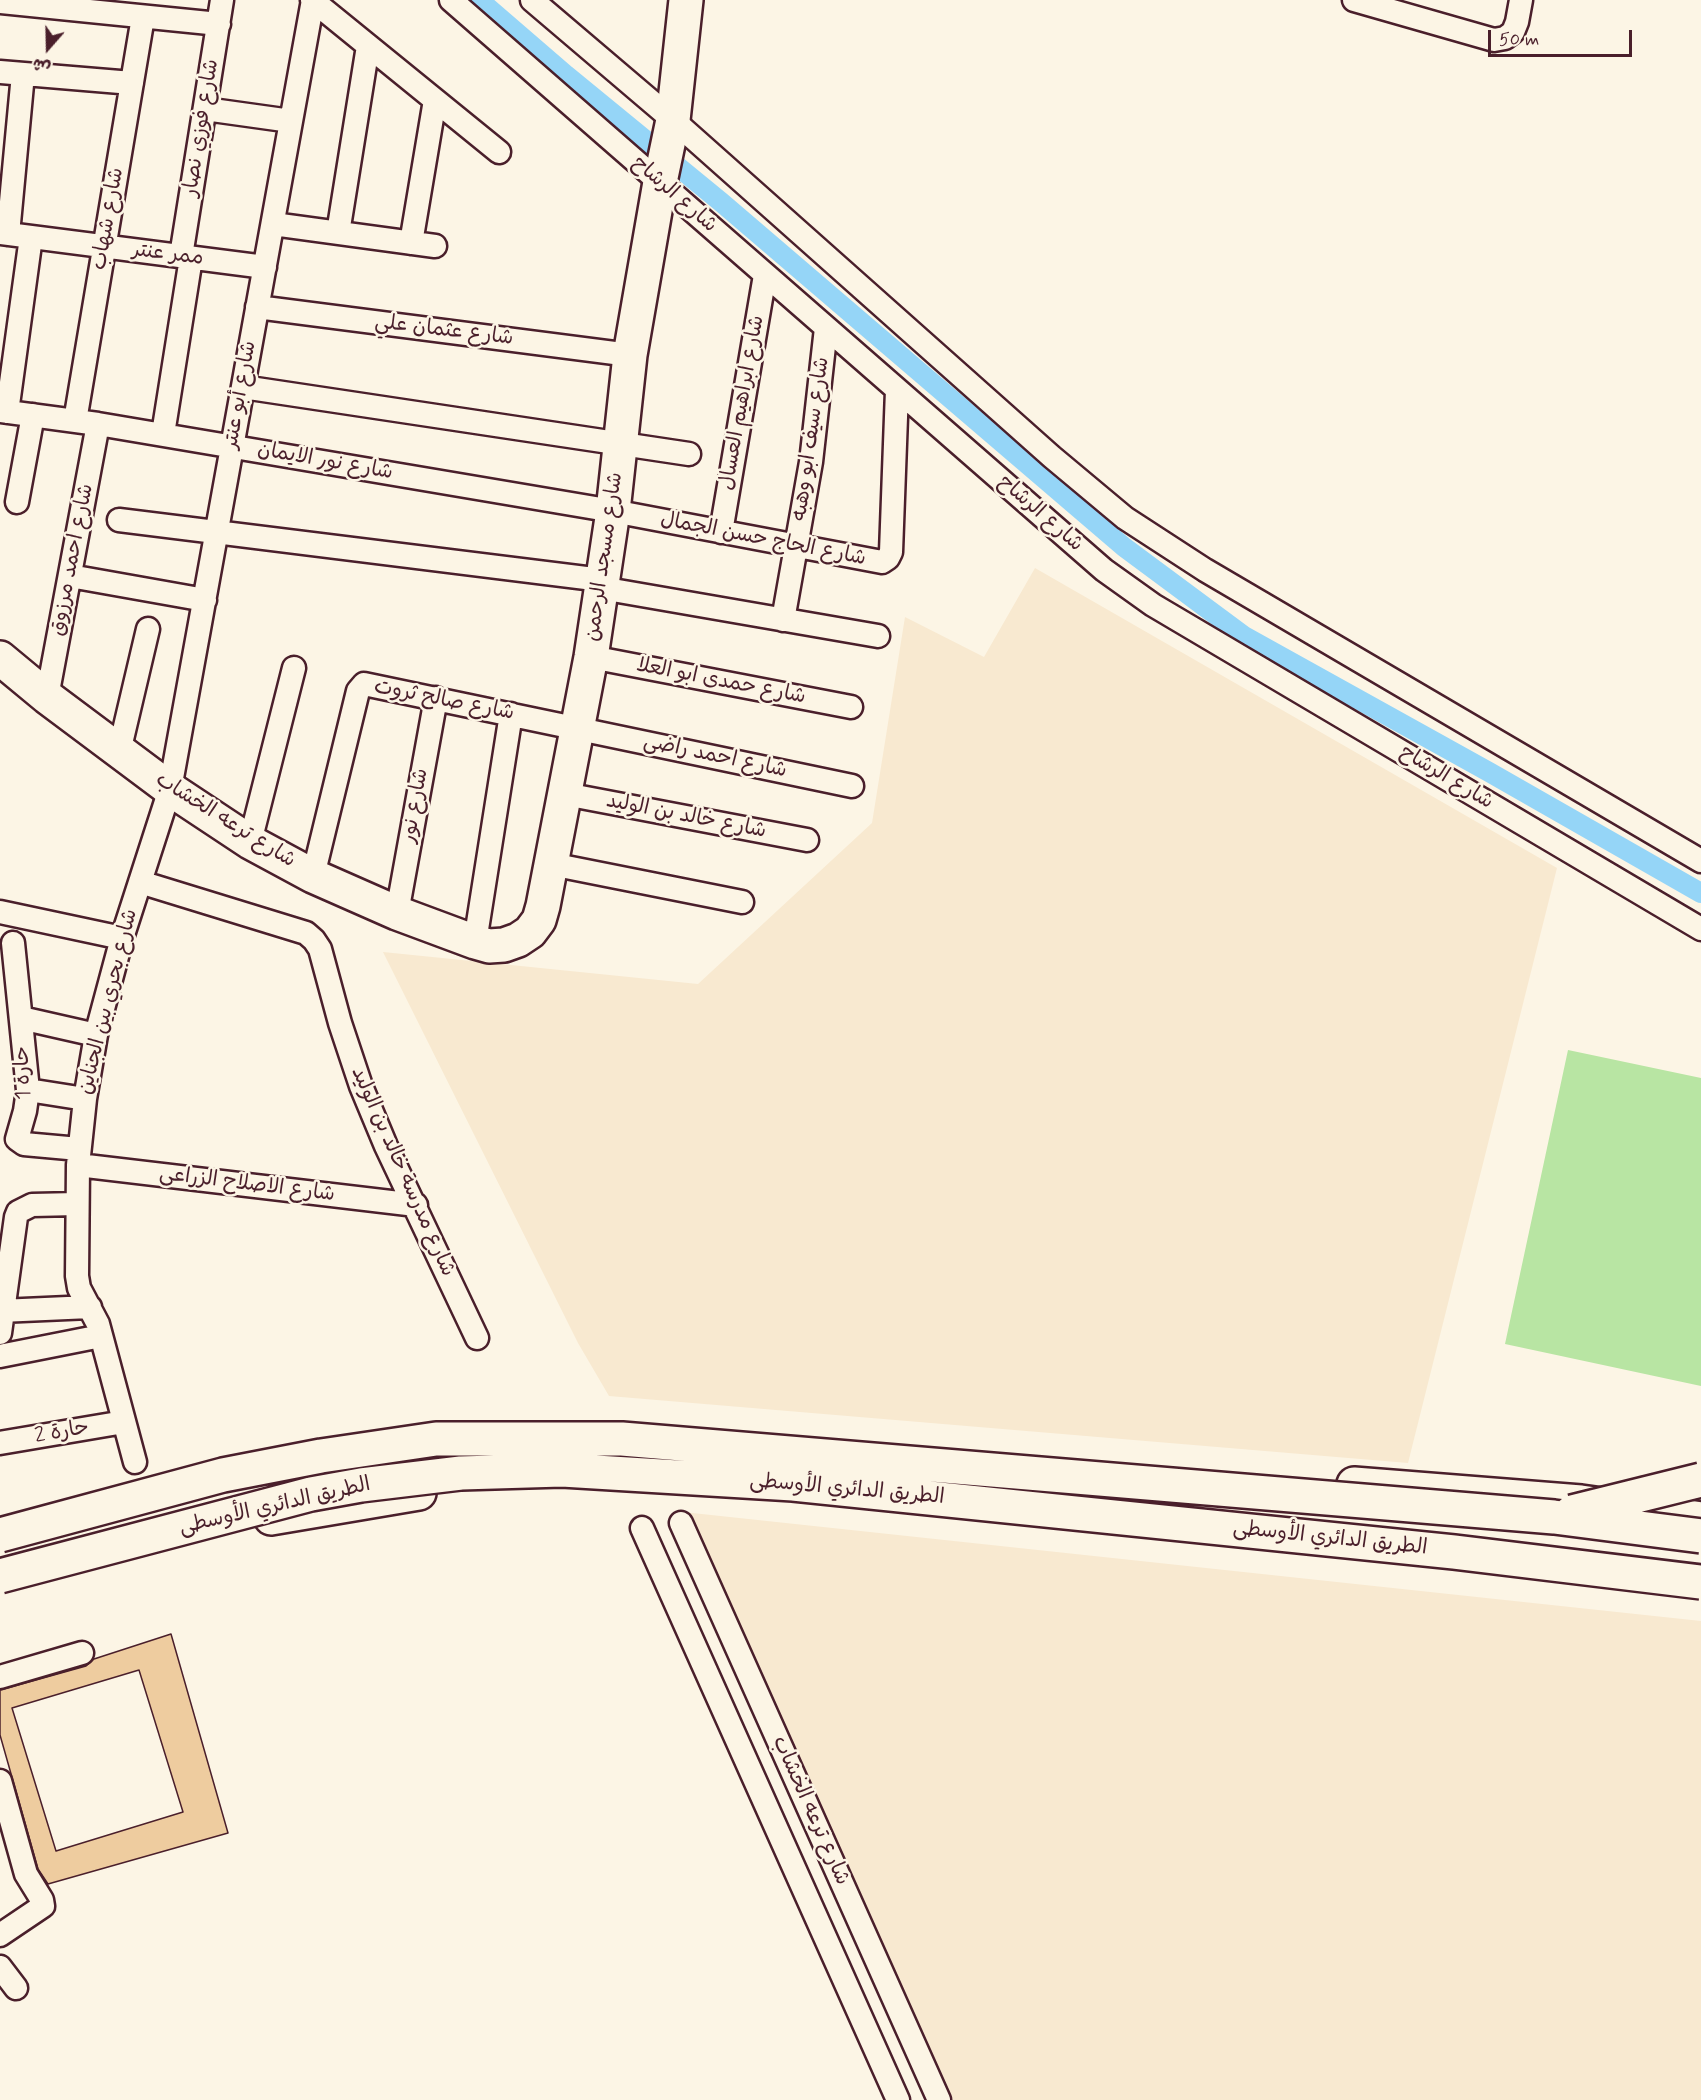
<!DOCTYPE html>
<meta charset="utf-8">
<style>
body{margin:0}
#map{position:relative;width:1701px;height:2100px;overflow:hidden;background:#fcf5e5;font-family:Mynerve,"Playpen Sans Arabic",sans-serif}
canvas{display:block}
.north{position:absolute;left:18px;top:18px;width:60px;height:60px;-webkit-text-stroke:4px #fcf5e5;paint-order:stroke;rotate:200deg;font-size:16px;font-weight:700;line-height:24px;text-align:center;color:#4a1f2b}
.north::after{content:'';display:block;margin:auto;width:21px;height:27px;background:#4a1f2b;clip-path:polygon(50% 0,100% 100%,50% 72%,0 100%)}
.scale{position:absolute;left:1488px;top:30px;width:144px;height:27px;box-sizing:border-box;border:3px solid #4a1f2b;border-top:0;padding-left:8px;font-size:18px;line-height:21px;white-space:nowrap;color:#4a1f2b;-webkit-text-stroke:4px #fcf5e5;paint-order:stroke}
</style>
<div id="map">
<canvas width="1701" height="2100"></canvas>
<div class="north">ش</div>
<div class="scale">50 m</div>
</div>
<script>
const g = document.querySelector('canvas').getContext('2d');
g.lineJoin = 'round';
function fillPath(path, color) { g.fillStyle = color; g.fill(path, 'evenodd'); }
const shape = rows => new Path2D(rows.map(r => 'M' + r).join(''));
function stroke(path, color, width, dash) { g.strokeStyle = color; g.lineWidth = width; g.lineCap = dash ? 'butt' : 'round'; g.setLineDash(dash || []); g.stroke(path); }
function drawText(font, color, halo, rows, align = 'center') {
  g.font = font + ' Mynerve,"Playpen Sans Arabic",sans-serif'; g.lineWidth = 5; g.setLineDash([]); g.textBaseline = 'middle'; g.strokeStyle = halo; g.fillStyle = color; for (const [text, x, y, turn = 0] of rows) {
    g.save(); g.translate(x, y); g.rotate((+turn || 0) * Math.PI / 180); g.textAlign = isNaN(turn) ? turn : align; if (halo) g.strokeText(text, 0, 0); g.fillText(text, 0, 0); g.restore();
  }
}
fillPath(shape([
 [1035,568,1557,868,1408,1463,609,1396,578,1343,383,952,698,984,872,823,905,617,984,657],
 [683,1512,1701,1621,1701,2100,953,2100]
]), '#f8e9d0');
fillPath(shape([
 [1568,1050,1701,1078,1701,1386,1505,1344]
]), '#b8e5a3');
stroke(shape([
 [479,0,566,75,721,202,1124,547,1244,636,1489,772,1701,893]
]), '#95d5f7', 20);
const building = shape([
 [171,1634,228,1833,48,1884,38,1869,0,1735,0,1690,86,1666,94,1659,171,1634],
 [139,1670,183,1812,56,1851,12,1708,139,1670]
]);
fillPath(building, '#eecc9f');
stroke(building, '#4a1f2b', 1.5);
const street = shape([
 [312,0,499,152],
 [451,0,1104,570,1153,605,1701,929],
 [532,0,673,120,1052,457,1125,518,1205,570,1701,861],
 [1354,0,1494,40,1505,38,1513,32,1517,22,1521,0],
 [0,2,219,24],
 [0,72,132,83],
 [205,109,291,121],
 [273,224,435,246],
 [0,233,265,267],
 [338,233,368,46],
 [8,234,23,74],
 [411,243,435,100],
 [181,256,222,0],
 [257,307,630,355],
 [243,387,689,454],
 [0,411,98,424,613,511,882,562,888,558,891,552,897,390],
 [7,412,31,237],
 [75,421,143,17],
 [163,434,191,258],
 [17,502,33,415],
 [119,520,602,580],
 [721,532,765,275],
 [70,576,205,600],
 [601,588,878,636],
 [783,620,811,462,826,328],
 [591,657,851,707],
 [47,697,98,424],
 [119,752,148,629],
 [565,794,807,840],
 [250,842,294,668],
 [551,864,742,902],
 [313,876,358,691,364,684,852,786],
 [140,882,306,933,314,940,320,949,340,1023,361,1086,386,1146,477,1338],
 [0,912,122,938],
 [397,913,436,698],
 [475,942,511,714],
 [13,943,28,1090,25,1111,17,1139,24,1144,79,1149],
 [21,1018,96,1035],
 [28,1090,85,1099],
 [78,1165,416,1205],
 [0,1311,90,1307],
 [0,1333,16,1217,18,1212,32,1205,77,1204],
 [0,1356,101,1336],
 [0,1443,124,1422],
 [135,1462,98,1324,79,1288,77,1276,78,1165,85,1099,96,1035,122,938,170,789,313,0],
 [681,1523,939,2100],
 [642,1528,898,2100],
 [0,1677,82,1653],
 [0,1781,26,1874,42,1900,43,1906,0,1935],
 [0,1967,16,1988]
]);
const secondary = shape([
 [0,658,47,697,170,789,250,842,313,876,397,913,475,942,489,946,504,945,518,940,530,932,539,920,543,906,591,657,613,511,630,355,660,182,673,120,686,0],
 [1354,1484,1581,1502,1701,1519],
 [271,1518,419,1493]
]);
stroke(street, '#4a1f2b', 27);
stroke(secondary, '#4a1f2b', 38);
stroke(street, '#fcf5e5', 22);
stroke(secondary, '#fcf5e5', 33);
const highwayBridge = shape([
 [1572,1512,1701,1480],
 [0,1535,223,1475,321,1456,436,1439,622,1439,1554,1517,1701,1536],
 [0,1576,311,1494,361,1485,461,1473,562,1470,793,1484,1454,1552,1701,1582]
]);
stroke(highwayBridge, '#4a1f2b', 38, []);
stroke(highwayBridge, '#fcf5e5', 33);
drawText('21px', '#4a1f2b', '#fcf5e5', [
 ["شارع فوزي نصار",202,128,-81],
 ["شارع الرشاح",674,195,41],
 ["شارع شهاب",109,219,-80],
 ["ممر عنتر",168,255,7],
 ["شارع عثمان علي",444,331,7],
 ["شارع أبو عنتر",241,395,-80],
 ["شارع ابراهيم العسال",743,403,-80],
 ["شارع سيف ابو وهبه",812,439,-82],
 ["شارع نور الايمان",325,462,10],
 ["شارع الرشاح",1040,514,41],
 ["شارع الحاج حسن الجمال",763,540,11],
 ["شارع مسجد الرحمن",605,557,-82],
 ["شارع احمد مرزوق",73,560,-79],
 ["شارع حمدى ابو العلا",721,682,11],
 ["شارع صالح ثروت",444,701,11],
 ["شارع احمد راضى",715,757,12],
 ["شارع الرشاح",1446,778,31],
 ["شارع نور",416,806,-80],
 ["شارع خالد بن الوليد",686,817,11],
 ["شارع ترعه الخشاب",225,821,32],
 ["شارع بحري بين الجناين",109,1002,-76],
 ["حارة 1",24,1073,-92],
 ["شارع مدرسة خالد بن الوليد",402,1172,66],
 ["شارع الاصلاح الزراعى",247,1185,7],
 ["حارة 2",62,1433,-10],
 ["الطريق الدائري الأوسطى",847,1490,5],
 ["الطريق الدائري الأوسطى",275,1507,-13],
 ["الطريق الدائري الأوسطى",1330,1539,6],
 ["شارع ترعه الخشاب",810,1811,66]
]);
</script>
